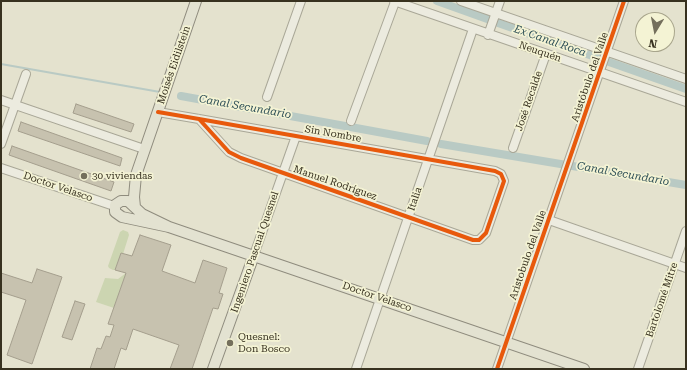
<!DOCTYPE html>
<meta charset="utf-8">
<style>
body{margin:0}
#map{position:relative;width:687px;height:370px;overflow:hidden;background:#e4e2ce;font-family:"Roboto Serif",serif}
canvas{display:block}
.frame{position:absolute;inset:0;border:2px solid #37311f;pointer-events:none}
.north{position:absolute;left:635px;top:12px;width:40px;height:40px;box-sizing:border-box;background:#f4f3d4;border:1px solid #a8a58c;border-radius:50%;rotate:190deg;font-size:11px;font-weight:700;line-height:16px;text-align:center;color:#37311f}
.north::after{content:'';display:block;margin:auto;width:14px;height:18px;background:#746f5c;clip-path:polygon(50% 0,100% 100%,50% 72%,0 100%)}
</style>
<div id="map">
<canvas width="687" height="370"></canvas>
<div class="frame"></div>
<div class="north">N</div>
</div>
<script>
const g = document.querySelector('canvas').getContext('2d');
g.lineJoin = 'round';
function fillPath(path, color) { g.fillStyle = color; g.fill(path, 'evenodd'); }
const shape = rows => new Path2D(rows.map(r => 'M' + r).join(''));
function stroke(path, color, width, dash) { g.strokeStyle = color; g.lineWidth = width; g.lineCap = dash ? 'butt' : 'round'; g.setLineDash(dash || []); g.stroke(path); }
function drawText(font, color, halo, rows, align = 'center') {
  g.font = font + ' "Roboto Serif",serif'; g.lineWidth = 3.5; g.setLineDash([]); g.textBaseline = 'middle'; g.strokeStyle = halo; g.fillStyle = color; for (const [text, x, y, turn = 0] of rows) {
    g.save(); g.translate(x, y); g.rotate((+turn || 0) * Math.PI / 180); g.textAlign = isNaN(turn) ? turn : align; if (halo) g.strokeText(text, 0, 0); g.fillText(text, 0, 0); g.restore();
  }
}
fillPath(shape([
 [123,230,128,232,129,235,123,254,121,253,115,270,113,270,109,268,108,266,120,232],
 [126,273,114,308,96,302,105,278,118,279]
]), '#ccd5b1');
stroke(shape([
 [1,64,160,92]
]), '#b9cac4', 2);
stroke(shape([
 [437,1,490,20],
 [498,23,601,59],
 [609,62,686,89],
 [181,96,427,141],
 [441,144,686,185]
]), '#b9cac4', 8);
const building = shape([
 [76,104,134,124,131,132,73,113,76,104],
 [21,122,122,158,120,166,18,131,21,122],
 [12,146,114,182,111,191,9,155,12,146],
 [140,235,171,245,162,271,195,283,203,260,227,268,219,293,223,294,218,309,213,308,192,369,170,369,179,345,133,329,126,350,121,348,114,369,90,369,97,348,101,349,106,336,110,337,114,325,108,324,126,273,115,270,121,253,132,256,140,235],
 [37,269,62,277,32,364,7,355,26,300,1,292,1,273,32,283,37,269],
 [75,301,85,304,72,340,62,337,75,301]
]);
fillPath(building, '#c7c2af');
stroke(building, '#a49e8d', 1);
const minor = shape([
 [394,1,686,102],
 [461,1,686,79],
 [488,35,500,1],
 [267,97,301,1],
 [1,100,144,149],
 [158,112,199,119,495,171,501,174,504,181,486,233,479,240,473,240,241,158,229,152,199,119],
 [351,121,395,2],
 [1,144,26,74],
 [513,148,546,54],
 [1,168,114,206],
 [549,220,686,268],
 [254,255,296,136],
 [356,369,473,29],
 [497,369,624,1],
 [638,369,686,231]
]);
const major = shape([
 [135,207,134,197,136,175,196,1],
 [169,227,122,217,115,212,115,205,121,201,128,201,142,214,169,227,584,369],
 [213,369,254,255]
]);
stroke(minor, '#a9a797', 10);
stroke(major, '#8f8c7e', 12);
stroke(minor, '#ecebdf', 8);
stroke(major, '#e3e2d1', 10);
stroke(shape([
 [158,112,199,119,495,171,501,174,504,181,486,233,479,240,473,240,241,158,229,152,199,119],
 [497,369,624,1]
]), '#e8590c', 4);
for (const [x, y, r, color] of [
 [84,176,4,"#746f5c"],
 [230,343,4,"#746f5c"]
]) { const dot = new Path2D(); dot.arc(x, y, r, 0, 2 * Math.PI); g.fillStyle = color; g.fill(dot); stroke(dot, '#f4f3d4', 1.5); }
drawText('10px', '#37311f', '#f4f3d4', [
 ["Neuquén",540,52,19],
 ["Moisés Eidilstein",174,65,-71],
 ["Aristóbulo del Valle",590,77,-71],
 ["José Recalde",529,101,-71],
 ["Sin Nombre",333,134,10],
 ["Manuel Rodríguez",335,183,19],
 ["Doctor Velasco",58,187,19],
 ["Italia",415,199,-72],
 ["Ingeniero Pascual Quesnel",255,252,-71],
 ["Aristobulo del Valle",528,255,-71],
 ["Doctor Velasco",377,297,19],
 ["Bartolomé Mitre",662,300,-71]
]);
drawText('10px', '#37311f', '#f4f3d4', [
 ["30 viviendas",92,176],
 ["Quesnel:",238,337],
 ["Don Bosco",238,349]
], 'left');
drawText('italic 11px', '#2f5057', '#f4f3d4', [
 ["Ex Canal Roca",550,41,19],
 ["Canal Secundario",245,107,10],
 ["Canal Secundario",623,174,10]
]);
</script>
